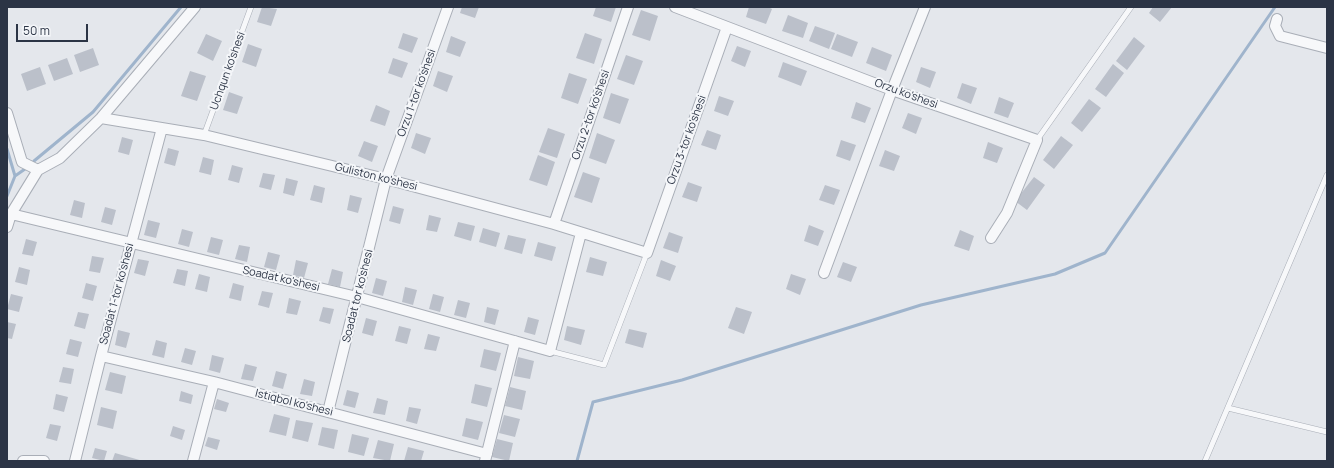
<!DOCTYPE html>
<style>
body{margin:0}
#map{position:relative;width:1334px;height:468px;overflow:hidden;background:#e4e7ec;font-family:Manrope,sans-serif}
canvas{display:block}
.frame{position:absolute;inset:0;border:8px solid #2b3445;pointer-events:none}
.scale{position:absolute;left:16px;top:24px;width:72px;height:18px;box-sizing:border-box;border:2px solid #2b3445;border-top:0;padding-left:5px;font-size:12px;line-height:14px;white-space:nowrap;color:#2b3445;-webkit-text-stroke:3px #f4f6f9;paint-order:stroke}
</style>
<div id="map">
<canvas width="1334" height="468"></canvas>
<div class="frame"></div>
<div class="scale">50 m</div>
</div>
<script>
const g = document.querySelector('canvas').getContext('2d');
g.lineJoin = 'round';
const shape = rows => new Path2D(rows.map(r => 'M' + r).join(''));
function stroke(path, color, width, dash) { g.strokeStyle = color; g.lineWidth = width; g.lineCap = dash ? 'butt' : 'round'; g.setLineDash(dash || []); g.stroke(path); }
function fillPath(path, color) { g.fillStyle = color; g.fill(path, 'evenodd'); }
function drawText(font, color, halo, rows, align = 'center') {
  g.font = font + ' Manrope,sans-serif'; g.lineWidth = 4; g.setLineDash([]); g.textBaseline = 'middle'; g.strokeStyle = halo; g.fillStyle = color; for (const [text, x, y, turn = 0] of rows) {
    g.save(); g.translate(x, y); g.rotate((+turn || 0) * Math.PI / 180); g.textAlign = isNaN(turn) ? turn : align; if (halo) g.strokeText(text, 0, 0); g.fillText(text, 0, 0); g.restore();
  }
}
stroke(shape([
 [7,149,15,176],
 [34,161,93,112,181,7],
 [7,196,15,176,25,169],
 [577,461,593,402,682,380,921,305,1055,274,1105,253,1275,7]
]), '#9fb4cc', 3);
fillPath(shape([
 [262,7,277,9,271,26,257,22],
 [462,7,479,7,475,18,460,13],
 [596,7,616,7,611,22,593,16],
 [749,7,768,7,772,9,766,24,746,17],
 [1153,7,1172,7,1160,22,1149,13],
 [641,10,658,16,650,41,632,35],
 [788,15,808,23,803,38,782,31],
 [815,26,835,33,829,49,809,41],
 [403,33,418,38,412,53,398,48],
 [585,33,602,39,594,64,576,58],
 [206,34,222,41,213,61,197,53],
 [837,34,858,42,852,57,831,49],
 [451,36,466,42,460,57,446,52],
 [1134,37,1145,46,1127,70,1116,61],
 [248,44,262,49,256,67,242,62],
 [737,46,751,51,745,67,731,61],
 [872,47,892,55,886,71,866,63],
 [93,48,99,65,80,72,74,55],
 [626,55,643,61,634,85,617,79],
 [67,58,73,74,54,81,48,65],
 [393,58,408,63,402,78,388,73],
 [783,62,807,71,801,86,778,77],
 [1113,64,1124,73,1106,97,1095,89],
 [40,67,46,84,27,91,21,74],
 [921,67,936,72,930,88,916,82],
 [190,71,206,76,197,101,181,96],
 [438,71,453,76,447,92,433,86],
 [569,73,587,79,578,104,561,98],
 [962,83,977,88,971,104,957,98],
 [229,92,243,97,237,114,223,110],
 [611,93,629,99,620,124,603,118],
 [719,96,734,101,728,116,714,111],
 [999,97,1014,103,1008,118,994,113],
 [1089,99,1101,108,1082,132,1071,123],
 [856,102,871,108,865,123,851,118],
 [376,105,390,111,385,126,370,121],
 [908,113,922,118,916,134,902,128],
 [548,128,565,134,557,158,539,152],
 [707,130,721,135,716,150,701,145],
 [416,133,431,138,425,154,411,148],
 [597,133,615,140,606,164,589,158],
 [1061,136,1073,145,1054,169,1043,160],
 [122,137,133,140,129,155,118,152],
 [841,140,856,145,850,161,836,156],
 [364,141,378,146,372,162,358,156],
 [988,142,1003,148,997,163,983,158],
 [168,148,179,151,175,166,164,163],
 [885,150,900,156,894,171,879,166],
 [538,155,555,162,547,186,529,180],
 [203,157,214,160,211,175,199,172],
 [232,165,243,168,239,183,228,180],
 [583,172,600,178,592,203,574,197],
 [263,173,275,175,271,190,259,187],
 [1034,177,1045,185,1027,210,1015,201],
 [286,178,298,181,294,196,283,193],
 [688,182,702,187,697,202,682,197],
 [314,185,325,188,322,203,310,200],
 [825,185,840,190,834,205,819,200],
 [350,195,362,198,358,213,347,210],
 [74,200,85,203,82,218,70,215],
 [393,206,404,209,400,224,389,221],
 [105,207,116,210,112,225,101,222],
 [429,215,441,218,437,232,426,230],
 [148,220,160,223,156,238,144,235],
 [458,222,475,226,471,241,454,236],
 [809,225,824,231,818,246,804,241],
 [483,228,500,233,496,247,479,242],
 [182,229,193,232,189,247,178,244],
 [960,230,974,236,969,251,954,246],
 [669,232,683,237,678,253,663,248],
 [508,235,526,239,522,254,504,249],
 [211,237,223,240,219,255,207,252],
 [26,239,37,242,33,256,22,254],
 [538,242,556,247,552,261,534,256],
 [239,245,250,247,247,262,235,259],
 [268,252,280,255,276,270,264,267],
 [92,256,104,258,100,273,89,271],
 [590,257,607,262,603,276,586,272],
 [138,259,149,261,145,276,134,273],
 [296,260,308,263,304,278,293,275],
 [661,260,676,266,670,281,656,276],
 [843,262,857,267,851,282,837,277],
 [19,267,30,270,27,285,15,282],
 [177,269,188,271,185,286,173,283],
 [332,269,343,272,340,287,328,284],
 [199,274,210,277,207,292,195,289],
 [791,274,806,279,800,295,786,289],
 [376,278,387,281,383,296,372,293],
 [86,283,97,286,93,301,82,298],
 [233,283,244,286,241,301,229,298],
 [405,287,417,290,413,305,402,302],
 [262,291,273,293,269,308,258,305],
 [11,294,23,297,19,312,7,309],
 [433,294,444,297,440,312,429,309],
 [289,298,301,301,297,315,286,313],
 [458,300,470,303,466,318,454,315],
 [323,307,334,309,330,324,319,321],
 [487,307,499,310,495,325,484,322],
 [736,307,752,312,744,334,728,328],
 [78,312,89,314,85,329,74,326],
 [528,317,539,320,535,335,524,332],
 [366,318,377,321,373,336,362,333],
 [7,322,16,324,12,339,7,338],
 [399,326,411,329,407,344,395,341],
 [567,326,585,330,581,345,564,340],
 [629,329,647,333,643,348,625,343],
 [118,330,130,333,126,348,115,345],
 [428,334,440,337,436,351,424,349],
 [70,339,82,342,78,357,66,354],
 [156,340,167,343,164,358,152,355],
 [185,348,196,351,192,365,181,362],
 [484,349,501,353,496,371,480,367],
 [212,355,224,358,220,373,209,370],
 [518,357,534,361,530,379,514,376],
 [245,364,257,367,253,381,241,379],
 [63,367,74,369,71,384,59,382],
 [276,371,287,374,283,389,272,386],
 [110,372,126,376,122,394,105,390],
 [304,379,315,382,312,396,300,394],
 [475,384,492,388,487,407,471,403],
 [510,387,526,391,522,410,505,406],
 [347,390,359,393,355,408,343,405],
 [181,391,193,395,191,404,179,401],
 [56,394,68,397,64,412,53,409],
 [377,398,388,401,385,415,373,413],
 [217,399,229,403,226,412,214,409],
 [101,407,117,411,113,429,97,425],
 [409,407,421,409,417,424,406,421],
 [274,414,290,418,286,436,269,432],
 [504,415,520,419,515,437,499,433],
 [466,418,483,422,478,440,462,436],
 [296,420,313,423,308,442,292,438],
 [50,424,61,426,57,441,46,438],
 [173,426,185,430,182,440,170,436],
 [322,427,338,430,334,449,318,445],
 [352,434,369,438,364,456,348,452],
 [208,437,220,440,217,450,205,446],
 [497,439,513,443,509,461,492,457],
 [378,440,394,444,390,461,373,458],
 [408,447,424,451,421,461,404,461],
 [95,448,107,451,104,461,92,458],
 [115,453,143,461,112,461]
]), '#bbc0ca');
const service = shape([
 [204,135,251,7],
 [1037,140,1131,7],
 [550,351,604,365,647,253],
 [1228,408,1327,432],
 [1205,461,1327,175]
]);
const minor = shape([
 [675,7,892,90,1037,140,1007,213,991,238],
 [1277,19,1275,26,1280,36,1327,48],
 [7,113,22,162,38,170],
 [101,118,204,135,386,179,554,224,647,253,727,27],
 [11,214,357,297,550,351,581,233],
 [554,224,628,7],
 [7,227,11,214,38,170,60,158,101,118,195,7],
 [824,273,892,90,925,7],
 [101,356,214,382,487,454],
 [328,412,386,179,448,7],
 [23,461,44,461],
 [75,461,101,356,162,128],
 [193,461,214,382],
 [485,461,515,341]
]);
stroke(service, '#a9aeb7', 6);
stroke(minor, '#a9aeb7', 12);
stroke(service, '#f7f8fa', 5);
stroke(minor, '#f7f8fa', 10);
drawText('11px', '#2b3445', '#f4f6f9', [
 ["Uchqun ko'shesi",228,71,-70],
 ["Orzu 1-tor ko'shesi",417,93,-70],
 ["Orzu ko'shesi",906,94,20],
 ["Orzu 2-tor ko'shesi",591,115,-71],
 ["Orzu 3-tor ko'shesi",687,140,-70],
 ["Guliston ko'shesi",376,177,14],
 ["Soadat ko'shesi",281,279,13],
 ["Soadat 1-tor ko'shesi",117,294,-75],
 ["Soadat tor ko'shesi",358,296,-76],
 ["Istiqbol ko'shesi",294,403,14]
]);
</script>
